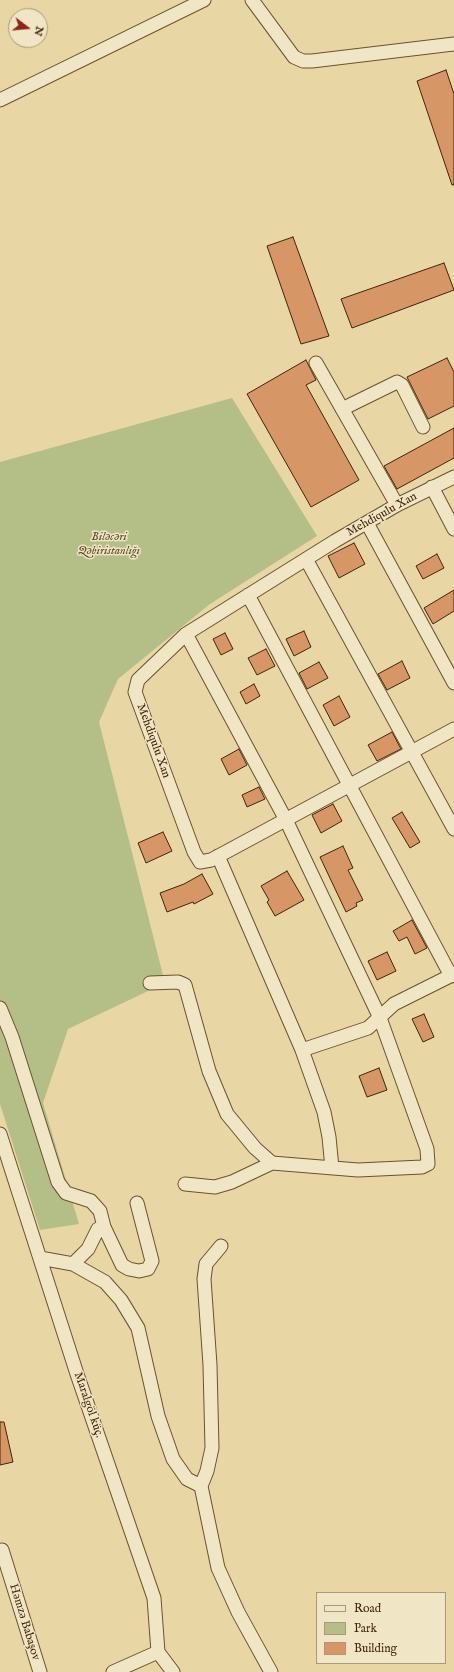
<!DOCTYPE html>
<meta charset="utf-8">
<style>
body{margin:0}
#map{position:relative;width:454px;height:1672px;overflow:hidden;background:#e8d7a5;font-family:"IM FELL English",serif}
canvas{display:block}
.legend{position:absolute;left:316px;top:1592px;width:130px;height:72px;box-sizing:border-box;background:#f0e5c4;border:1px solid #aa9878;margin:0;padding:5px 7px;list-style:none;font-size:12px;color:#402507}
.legend li{display:flex;align-items:center;gap:8px;height:20px}
.legend b{width:20px;border:1px solid #aa9878}
.north{position:absolute;left:8px;top:8px;width:40px;height:40px;box-sizing:border-box;background:#f0e5c4;border:1px solid #aa9878;border-radius:50%;rotate:106deg;font-size:11px;font-weight:700;line-height:16px;text-align:center;color:#402507}
.north::after{content:'';display:block;margin:auto;width:14px;height:18px;background:#8f2418;clip-path:polygon(50% 0,100% 100%,50% 72%,0 100%)}
</style>
<div id="map">
<canvas width="454" height="1672"></canvas>
<ul class="legend">
<li><b style="height:5px;background:#f0e5c4"></b>Road</li>
<li><b style="height:11px;background:#b4be87"></b>Park</li>
<li><b style="height:11px;background:#d69666"></b>Building</li>
</ul>
<div class="north">N</div>
</div>
<script>
const g = document.querySelector('canvas').getContext('2d');
g.lineJoin = 'round';
function fillPath(path, color) { g.fillStyle = color; g.fill(path, 'evenodd'); }
const shape = rows => new Path2D(rows.map(r => 'M' + r).join(''));
function stroke(path, color, width, dash) { g.strokeStyle = color; g.lineWidth = width; g.lineCap = dash ? 'butt' : 'round'; g.setLineDash(dash || []); g.stroke(path); }
function drawText(font, color, halo, rows, align = 'center') {
  g.font = font + ' "IM FELL English",serif'; g.lineWidth = 3; g.setLineDash([]); g.textBaseline = 'middle'; g.strokeStyle = halo; g.fillStyle = color; for (const [text, x, y, turn = 0] of rows) {
    g.save(); g.translate(x, y); g.rotate((+turn || 0) * Math.PI / 180); g.textAlign = isNaN(turn) ? turn : align; if (halo) g.strokeText(text, 0, 0); g.fillText(text, 0, 0); g.restore();
  }
}
fillPath(shape([
 [232,398,317,536,210,604,118,679,99,722,165,983,68,1029,43,1103,79,1224,40,1230,0,1104,0,462]
]), '#b4be87');
const building = shape([
 [446,70,454,94,454,185,452,185,417,81,446,70],
 [293,237,329,336,301,344,267,246,293,237],
 [444,263,454,290,352,328,341,299,444,263],
 [447,358,454,372,454,406,428,419,407,377,447,358],
 [306,360,316,380,306,385,359,480,311,507,247,394,306,360],
 [454,428,454,458,397,489,384,466,454,428],
 [354,543,365,564,339,578,328,556,354,543],
 [437,554,444,568,423,579,416,566,437,554],
 [454,590,454,611,433,624,424,608,454,590],
 [304,631,311,647,294,656,286,639,304,631],
 [225,633,233,649,221,655,213,639,225,633],
 [266,649,275,666,257,675,248,658,266,649],
 [402,661,410,678,387,690,378,674,402,661],
 [319,662,328,678,307,689,299,673,319,662],
 [254,684,260,696,246,704,240,692,254,684],
 [339,696,350,717,334,726,323,705,339,696],
 [392,732,401,749,377,761,368,745,392,732],
 [239,749,247,765,229,775,221,759,239,749],
 [259,787,265,799,247,807,242,795,259,787],
 [333,804,342,821,321,833,312,815,333,804],
 [402,812,420,842,410,848,392,818,402,812],
 [163,832,172,851,146,863,138,843,163,832],
 [343,846,353,868,348,870,363,900,356,903,357,906,346,912,320,857,343,846],
 [287,871,304,900,275,916,267,902,269,900,261,886,287,871],
 [202,874,213,894,194,904,193,902,167,912,160,893,184,884,202,874],
 [412,920,427,948,415,954,407,937,399,941,393,931,412,920],
 [387,952,396,971,377,980,368,961,387,952],
 [424,1014,434,1037,423,1042,412,1019,424,1014],
 [379,1068,387,1090,367,1097,359,1076,379,1068],
 [0,1422,4,1422,13,1462,0,1465,0,1422]
]);
fillPath(building, '#d69666');
stroke(building, '#402507', 1);
const minor = shape([
 [252,0,294,57,303,61,312,61,454,44],
 [0,100,204,0],
 [316,363,397,505],
 [342,409,397,382,402,385,423,427],
 [454,477,397,505,335,541,186,634,138,680,135,692,194,852,200,862,211,860,454,729],
 [432,487,454,529],
 [367,523,454,683],
 [306,559,454,829],
 [248,595,451,976],
 [218,856,302,1050,324,1112,329,1137,332,1168],
 [150,983,178,982,185,985,209,1071,227,1114,255,1148,272,1163,358,1170,422,1167,428,1164,427,1149,380,1018,286,820,186,634],
 [0,1008,12,1037,58,1182,66,1193,91,1201,100,1211,104,1227],
 [302,1050,368,1028,394,1004,454,974],
 [0,1134,77,1374,154,1598,158,1652,173,1672],
 [185,1184,215,1187,232,1182,272,1163],
 [221,1246,206,1264,204,1279,210,1365,212,1448,207,1471,201,1486,218,1568,238,1612,271,1672],
 [40,1258,73,1264,105,1282,121,1300,138,1328,158,1416,173,1459,187,1479,201,1486],
 [73,1264,88,1249,98,1229,104,1227,122,1265,129,1269,139,1271,148,1269,152,1261,137,1203],
 [2,1550,40,1672],
 [113,1672,158,1652]
]);
stroke(minor, '#6a522e', 15);
stroke(minor, '#f0e5c4', 13);
drawText('12px', '#402507', '#f0e5c4', [
 ["Mehdiqulu Xan",382,515,-29],
 ["Mehdiqulu Xan",153,741,70],
 ["Maralgöl küç.",88,1405,71],
 ["Həmzə Babaşov",24,1622,73]
]);
drawText('italic 12px', '#5d4b27', '#f0e5c4', [
 ["Biləcəri",109,538],
 ["Qəbiristanlığı",109,552]
]);
</script>
